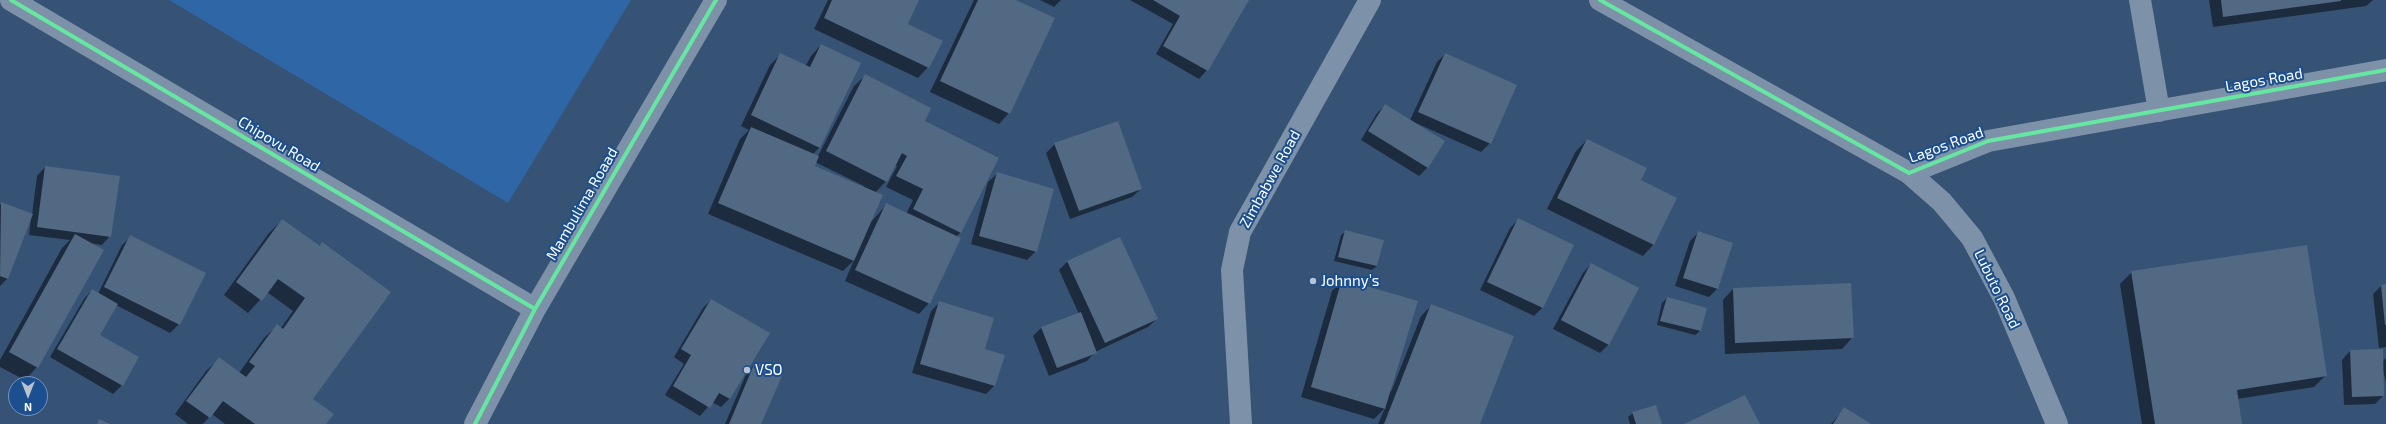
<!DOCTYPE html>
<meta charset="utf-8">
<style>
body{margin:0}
#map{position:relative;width:2386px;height:424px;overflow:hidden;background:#365274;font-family:"Exo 2",sans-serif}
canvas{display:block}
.north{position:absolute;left:8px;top:376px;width:40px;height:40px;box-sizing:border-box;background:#1b4f8f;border:1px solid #7695bc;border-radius:50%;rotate:180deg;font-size:11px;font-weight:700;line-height:16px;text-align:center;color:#fff}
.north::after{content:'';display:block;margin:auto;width:14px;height:18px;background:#b9c2ce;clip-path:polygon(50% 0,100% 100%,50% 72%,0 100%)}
</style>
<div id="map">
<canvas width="2386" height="424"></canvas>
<div class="north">N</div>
</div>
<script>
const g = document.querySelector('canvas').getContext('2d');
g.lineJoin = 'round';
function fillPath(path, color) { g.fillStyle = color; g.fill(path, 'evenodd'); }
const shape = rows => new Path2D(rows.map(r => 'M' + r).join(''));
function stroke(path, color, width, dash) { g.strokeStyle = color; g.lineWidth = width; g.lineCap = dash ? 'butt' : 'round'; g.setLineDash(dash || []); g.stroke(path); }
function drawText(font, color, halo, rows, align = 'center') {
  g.font = font + ' "Exo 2",sans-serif'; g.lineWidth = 4; g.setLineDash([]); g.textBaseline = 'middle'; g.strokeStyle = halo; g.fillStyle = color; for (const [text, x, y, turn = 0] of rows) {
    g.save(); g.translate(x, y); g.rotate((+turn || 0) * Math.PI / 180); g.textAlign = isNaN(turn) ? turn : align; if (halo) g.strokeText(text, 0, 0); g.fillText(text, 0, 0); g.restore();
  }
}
fillPath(shape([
 [169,0,631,0,508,203]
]), '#2f66a5');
fillPath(shape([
 [828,0,918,0,906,24,928,67,918,78,814,29],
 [974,0,1014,0,1009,113,999,124,930,92],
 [1040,0,1061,0,1054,7],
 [1130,0,1248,0,1207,70,1199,79,1156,54,1173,24],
 [2209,0,2373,0,2366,6,2213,27],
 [821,45,820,147,813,154,818,156,854,86,865,76,923,121,961,232,956,237,929,303,919,314,845,281,854,260,843,271,708,214,740,139,749,130,741,126,770,65,780,55,805,67,811,56],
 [815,162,864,186,863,188,814,167],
 [895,165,897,166,886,187,913,200,906,214,886,205,872,221,871,221,875,193,886,181],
 [1445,54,1490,143,1481,152,1418,124,1428,167,1419,176,1361,140,1377,113,1386,105,1410,120,1437,62],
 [1587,140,1640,181,1676,199,1653,245,1643,256,1547,209,1576,151],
 [1055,144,1141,189,1132,197,1070,219,1046,153],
 [45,167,110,236,102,245,89,243,37,367,25,380,0,367,0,360,62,248,70,240,29,235,31,218,7,279,0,286,0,205,2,203,32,215,37,176],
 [997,174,1036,251,1027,260,971,244,988,182],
 [1519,219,1573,246,1542,308,1534,316,1480,290,1510,228],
 [282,220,319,247,311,399,325,424,225,424,212,414,203,424,188,424,175,414,206,371,219,359,239,373,264,338,277,326,281,328,293,311,267,292,248,313,224,295,269,233],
 [1346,231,1383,240,1377,266,1372,270,1334,261,1341,235],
 [1698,233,1717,289,1709,297,1675,286,1690,241],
 [131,237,179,324,170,333,116,305,98,335,138,358,122,385,113,394,50,357,84,299,92,290,98,294,122,245],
 [1119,238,1157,319,1148,327,1095,352,1087,361,1049,376,1033,336,1042,327,1079,314,1059,270,1067,262],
 [1591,264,1638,288,1608,345,1600,353,1553,329,1583,273],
 [2132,272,2326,375,2314,387,2237,399,2241,424,2142,424,2120,284],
 [1343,280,1391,392,1421,316,1431,306,1479,424,1378,424,1385,408,1374,419,1301,397,1332,291],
 [2386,285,2386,347,2379,348,2373,294,2381,286],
 [1733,289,1852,338,1842,349,1725,354,1723,300],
 [1667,298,1700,331,1695,335,1657,325,1662,303],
 [711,300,768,333,729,399,721,407,712,402,700,416,665,395,684,364,674,357,703,308],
 [939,303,994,386,986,394,912,373,931,311],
 [2350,351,2382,362,2386,358,2386,383,2383,371,2383,396,2375,404,2344,405,2342,360],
 [756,363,760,424,725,424,747,372],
 [1845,408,1869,424,1831,424],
 [1633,413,1661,424,1630,424,1628,417]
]), '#0007');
fillPath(shape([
 [832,0,919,0,908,24,943,41,929,68,824,18],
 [978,0,1016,0,1055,18,1010,114,940,81],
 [1153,0,1249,0,1208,71,1163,46,1180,16],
 [2221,0,2341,0,2341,1,2223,17],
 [821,44,861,63,820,148,751,115,780,53,810,67],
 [1445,53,1517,85,1491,144,1418,112],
 [865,74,931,108,925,121,999,158,961,233,913,209,923,189,896,176,907,156,902,153,887,182,826,151],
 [1385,104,1445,141,1428,168,1368,131],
 [1118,121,1142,189,1079,211,1054,143],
 [751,127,819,156,815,166,883,195,854,261,718,203],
 [1587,139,1647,168,1641,180,1677,198,1654,245,1557,198],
 [45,166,120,176,111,237,37,227],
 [997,172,1054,189,1037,252,979,236],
 [1,202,33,214,8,279,0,276],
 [886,203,961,238,930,304,855,270],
 [1518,218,1574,245,1543,308,1487,282],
 [282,219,320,246,322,242,391,292,313,399,334,414,326,424,255,424,223,401,210,418,186,401,219,357,246,377,255,366,249,362,277,324,283,329,305,298,278,279,262,301,236,282],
 [1345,230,1384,240,1377,266,1338,257],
 [1698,231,1733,243,1718,289,1683,278],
 [75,234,104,250,38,368,9,352],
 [130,235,206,273,180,325,104,287],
 [1120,237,1158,319,1105,343,1067,261],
 [2307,245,2327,376,2237,390,2242,424,2155,424,2131,271],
 [1591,263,1639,288,1609,345,1561,320],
 [1342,279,1418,301,1385,409,1311,387],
 [1851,283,1854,338,1735,343,1733,288],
 [2386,284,2386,325,2385,325,2381,285],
 [92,289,118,304,100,335,139,357,123,386,57,349],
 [1667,297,1707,308,1701,331,1660,321],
 [711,299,770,333,730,399,719,393,710,408,673,386,691,355,681,349],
 [939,301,994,318,985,349,1005,355,995,386,920,364],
 [1431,304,1514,336,1480,424,1384,424],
 [1081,312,1097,353,1057,368,1041,327],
 [2383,349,2384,396,2352,397,2350,350],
 [755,362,783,374,761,424,729,424],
 [1745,395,1760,424,1684,424],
 [1656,405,1662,424,1636,424,1632,412],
 [1844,407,1871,424,1833,424],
 [99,419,110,424,97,424]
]), '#526984');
stroke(shape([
 [11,0,535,309],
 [1600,0,1909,173,1988,141,2386,70],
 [2140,0,2159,111],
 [1909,173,1942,202,1972,238,2004,298,2057,424],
 [475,424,535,309,716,0],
 [1241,424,1232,270,1240,232,1370,0]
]), '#7d92a8', 22);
stroke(shape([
 [11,0,535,309],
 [1600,0,1909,173,1988,141,2386,70],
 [475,424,535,309,716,0]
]), '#66e7a1', 4);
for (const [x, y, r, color] of [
 [1313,281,4,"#b9c2ce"],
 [747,370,4,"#b9c2ce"]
]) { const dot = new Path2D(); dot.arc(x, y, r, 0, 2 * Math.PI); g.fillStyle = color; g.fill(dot); stroke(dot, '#1b4f8f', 1.5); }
drawText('15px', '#fff', '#1b4f8f', [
 ["Lagos Road",2264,80,-10],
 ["Chipovu Road",279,144,31],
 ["Lagos Road",1946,145,-20],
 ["Zimbabwe Road",1270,179,-61],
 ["Mambulima Roaad",582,204,-60],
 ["Lubuto Road",1997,289,64]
]);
drawText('15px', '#fff', '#1b4f8f', [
 ["Johnny’s",1321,281],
 ["VSO",755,370]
], 'left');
</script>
